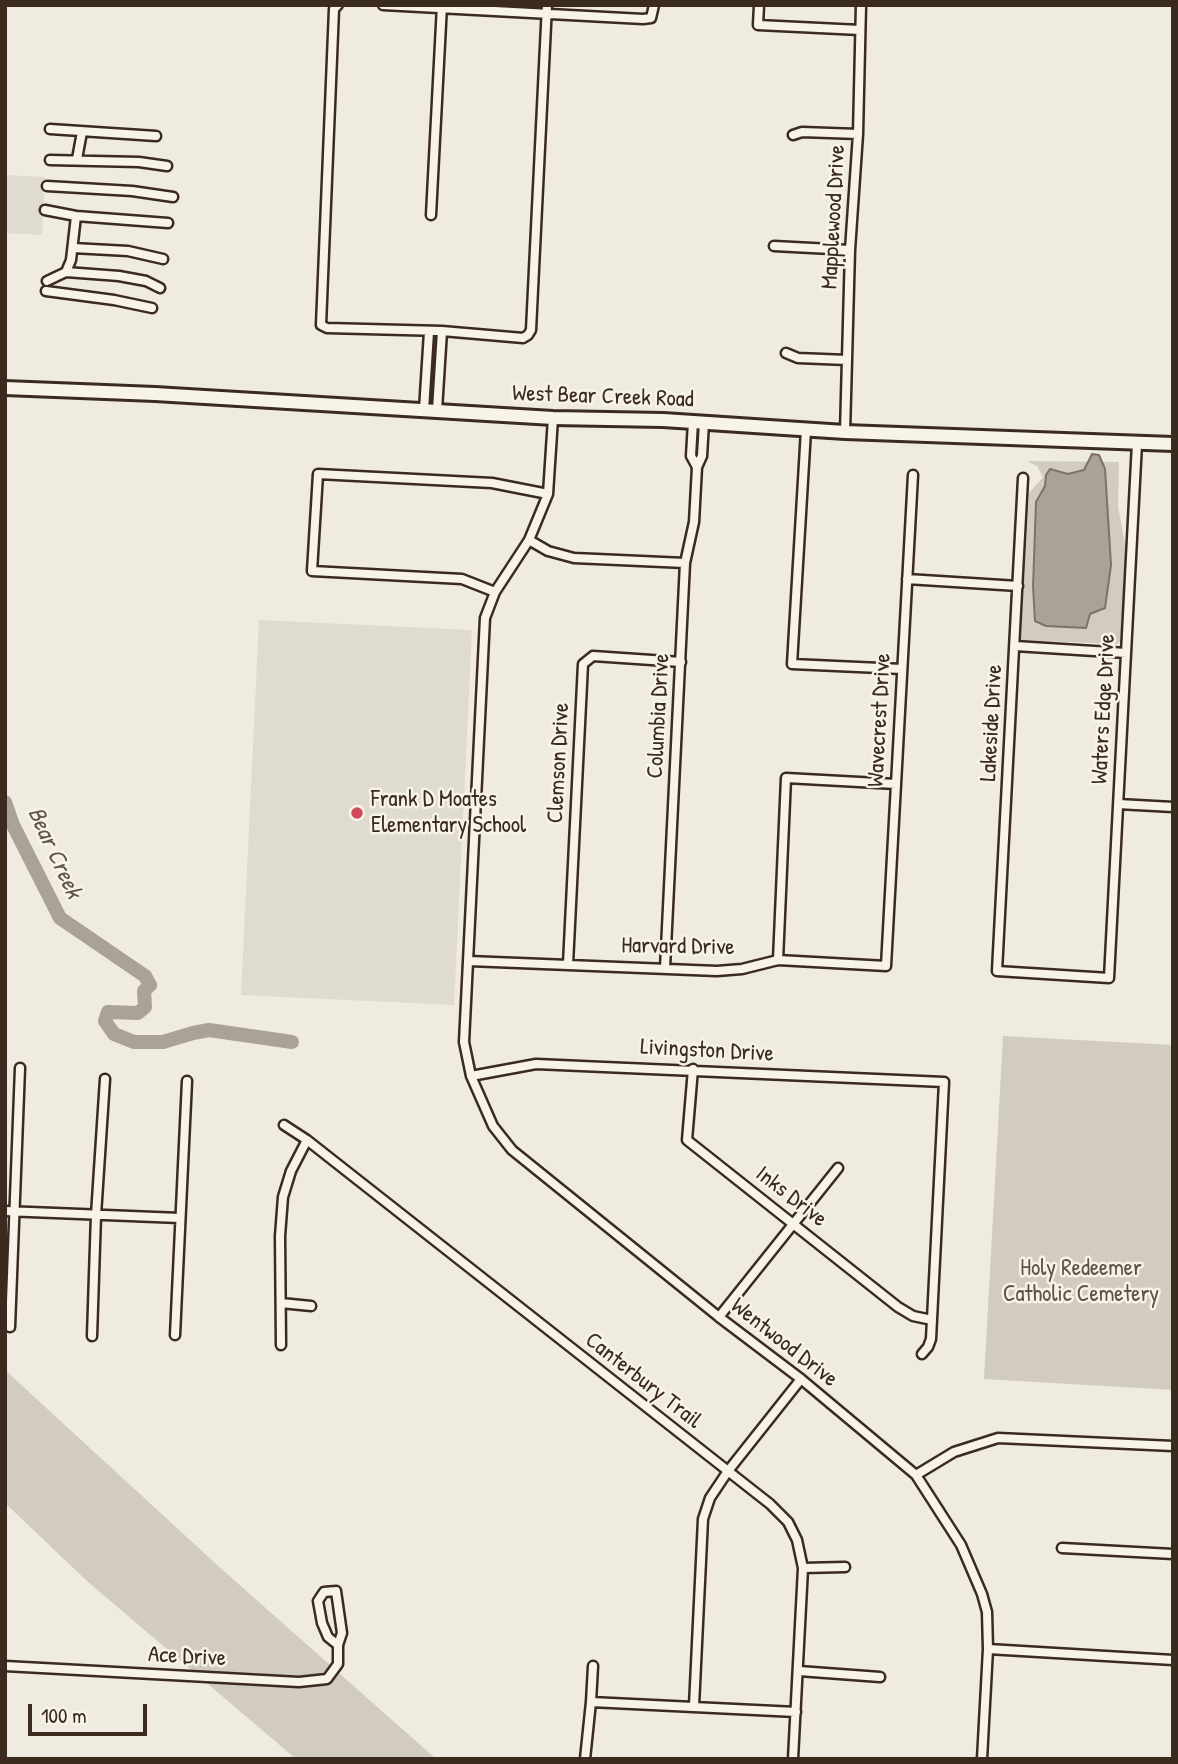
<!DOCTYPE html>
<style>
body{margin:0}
#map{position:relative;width:1178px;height:1764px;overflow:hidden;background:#efebe0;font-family:"Patrick Hand",sans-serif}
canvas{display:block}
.frame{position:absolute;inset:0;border:7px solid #3b2a1e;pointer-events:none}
.scale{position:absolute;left:28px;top:1704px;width:119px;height:32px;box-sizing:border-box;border:4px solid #3b2a1e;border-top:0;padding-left:9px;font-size:21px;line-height:24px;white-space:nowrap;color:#3b2a1e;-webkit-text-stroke:5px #f7f3e8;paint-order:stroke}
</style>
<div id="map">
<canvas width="1178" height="1764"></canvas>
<div class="frame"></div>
<div class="scale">100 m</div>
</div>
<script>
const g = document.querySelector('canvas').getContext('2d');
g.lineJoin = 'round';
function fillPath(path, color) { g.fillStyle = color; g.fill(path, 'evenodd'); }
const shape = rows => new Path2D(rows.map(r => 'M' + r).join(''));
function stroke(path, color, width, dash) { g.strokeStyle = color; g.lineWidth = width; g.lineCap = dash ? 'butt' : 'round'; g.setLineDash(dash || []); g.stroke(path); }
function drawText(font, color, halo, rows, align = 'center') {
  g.font = font + ' "Patrick Hand",sans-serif'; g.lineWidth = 5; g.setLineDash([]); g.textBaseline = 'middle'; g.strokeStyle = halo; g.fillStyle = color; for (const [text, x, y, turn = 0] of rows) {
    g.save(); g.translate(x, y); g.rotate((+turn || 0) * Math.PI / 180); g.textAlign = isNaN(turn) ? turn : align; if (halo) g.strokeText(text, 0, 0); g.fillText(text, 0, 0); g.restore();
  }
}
fillPath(shape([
 [5,175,45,177,42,235,5,233],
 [259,620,472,630,454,1005,241,995]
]), '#e0dbd0');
fillPath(shape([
 [1027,461,1119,462,1118,506,1126,549,1122,641,1117,644,1021,640,1029,493,1043,477,1037,466],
 [1003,1036,1173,1045,1173,1390,984,1379],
 [5,1370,216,1564,436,1759,296,1759,87,1581,5,1503]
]), '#d1cbc0');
const water = shape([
 [1092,454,1099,455,1105,469,1111,565,1105,608,1090,614,1086,628,1046,626,1035,621,1033,587,1036,502,1045,486,1046,475,1050,469,1068,474,1084,470,1092,454]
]);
fillPath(water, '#aaa296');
stroke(water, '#7e7266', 2);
stroke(shape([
 [5,802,13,825,60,918,145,976,150,985,144,991,145,1007,138,1013,108,1012,105,1021,114,1034,134,1042,163,1042,193,1033,209,1030,292,1042]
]), '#aaa296', 14);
const minor = shape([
 [338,5,334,9,321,325,327,328,442,331,523,338,528,335,531,330,547,5],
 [383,5,643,19,651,18,654,5],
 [759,5,758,25,860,30],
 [50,129,156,136],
 [793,135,802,132,858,134],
 [77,159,82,132],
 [50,160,139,162,167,166],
 [47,186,132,191,173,197],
 [45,210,76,216,168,223],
 [431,215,442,5],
 [774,246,850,250],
 [73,248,128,251,163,259],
 [66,272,71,260,76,216],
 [47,281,66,272,119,276,146,281,160,288],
 [46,291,114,300,152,308],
 [786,353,798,358,847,360],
 [424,410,429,332],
 [437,410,442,331],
 [553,418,548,494,529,540,495,592,485,618,464,1042,471,1076,493,1126,512,1150,719,1317,801,1379,916,1475,961,1545,982,1594,987,1612,988,1649,982,1759],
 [693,422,691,456,697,467],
 [806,430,792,664,902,669],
 [845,432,850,250,858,134,861,5],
 [1023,478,997,971,1109,978,1137,443],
 [529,540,548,551,574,558,685,563],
 [907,579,1018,586],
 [495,592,462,579,312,571,318,474,492,483,548,494],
 [1015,646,1126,653],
 [1118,804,1173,807],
 [778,960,786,778,896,784],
 [469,961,717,971,742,969,778,960,886,966,913,475],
 [568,964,583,664,593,656,681,662],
 [665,968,685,563,694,522,697,467,702,456,704,422],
 [693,1069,687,1140,898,1307,913,1316,932,1320],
 [471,1076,536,1064,944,1082,931,1339,928,1347,922,1354],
 [284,1125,307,1140,728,1471,770,1504,788,1522,797,1540,803,1568,793,1759],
 [5,1211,180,1218],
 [281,1303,311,1306],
 [719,1317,838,1168],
 [10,1327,20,1068],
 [175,1335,187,1081],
 [92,1336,96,1215,105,1079],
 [281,1345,280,1236,283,1197,291,1171,307,1140],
 [916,1475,954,1452,998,1438,1173,1446],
 [1062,1548,1173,1554],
 [803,1568,845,1567],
 [336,1591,342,1633,338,1645,328,1637,322,1623,318,1601,324,1592,336,1591],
 [988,1649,1173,1660],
 [5,1666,299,1682,327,1679,338,1664,338,1645],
 [799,1671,880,1677],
 [591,1702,796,1712],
 [694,1706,703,1519,710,1498,728,1471,801,1379],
 [585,1759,591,1702,593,1666]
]);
const secondary = shape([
 [5,388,155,394,553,418,663,420,845,432,1173,444]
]);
stroke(minor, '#3b2a1e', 13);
stroke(secondary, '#3b2a1e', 18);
stroke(minor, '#f7f3e8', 8);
stroke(secondary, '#f7f3e8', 12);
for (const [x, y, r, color] of [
 [357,813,7,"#d1495b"]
]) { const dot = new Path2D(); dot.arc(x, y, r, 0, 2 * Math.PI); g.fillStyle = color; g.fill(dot); stroke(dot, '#f7f3e8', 2.5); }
drawText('23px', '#3b2a1e', '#f7f3e8', [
 ["Mapplewood Drive",834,217,-87],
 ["West Bear Creek Road",603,397,2],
 ["Waters Edge Drive",1104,709,-87],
 ["Columbia Drive",659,716,-87],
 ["Wavecrest Drive",880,720,-87],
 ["Lakeside Drive",992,723,-87],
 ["Clemson Drive",559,763,-87],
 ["Harvard Drive",678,947,1],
 ["Livingston Drive",707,1051,3],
 ["Inks Drive",791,1197,38],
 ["Wentwood Drive",784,1343,38],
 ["Canterbury Trail",643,1381,38],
 ["Ace Drive",187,1657,3]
]);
drawText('23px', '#3b2a1e', '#f7f3e8', [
 ["Frank D Moates",371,800],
 ["Elementary School",371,826]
], 'left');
drawText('23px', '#605246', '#f7f3e8', [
 ["Holy Redeemer",1081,1269],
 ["Catholic Cemetery",1081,1295]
]);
drawText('italic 24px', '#625448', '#f7f3e8', [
 ["Bear Creek",54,853,65]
]);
</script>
